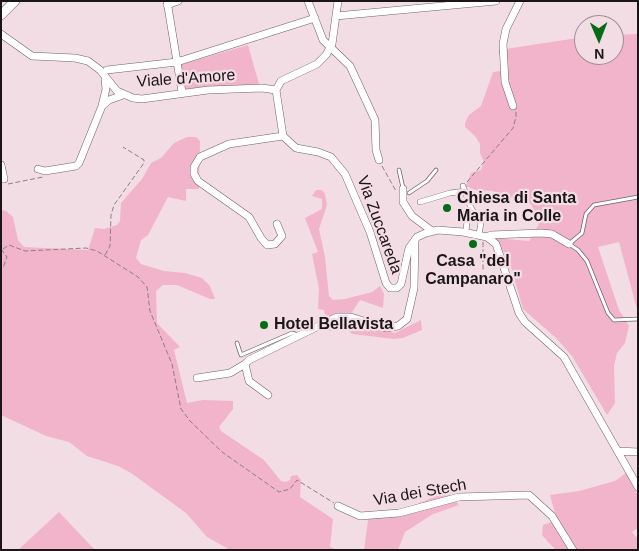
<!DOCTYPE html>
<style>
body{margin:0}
#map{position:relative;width:639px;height:551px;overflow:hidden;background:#f3dde5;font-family:Helvetica,sans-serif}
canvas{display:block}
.frame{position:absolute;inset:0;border:2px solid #1c1518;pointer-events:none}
.north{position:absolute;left:574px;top:15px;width:50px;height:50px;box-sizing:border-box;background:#f3dde5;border:1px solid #9d8d93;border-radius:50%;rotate:179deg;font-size:14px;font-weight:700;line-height:20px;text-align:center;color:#1c1518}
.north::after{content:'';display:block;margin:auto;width:18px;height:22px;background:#076a16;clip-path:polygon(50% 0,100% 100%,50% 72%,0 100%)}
</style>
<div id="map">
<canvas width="639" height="551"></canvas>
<div class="frame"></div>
<div class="north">N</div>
</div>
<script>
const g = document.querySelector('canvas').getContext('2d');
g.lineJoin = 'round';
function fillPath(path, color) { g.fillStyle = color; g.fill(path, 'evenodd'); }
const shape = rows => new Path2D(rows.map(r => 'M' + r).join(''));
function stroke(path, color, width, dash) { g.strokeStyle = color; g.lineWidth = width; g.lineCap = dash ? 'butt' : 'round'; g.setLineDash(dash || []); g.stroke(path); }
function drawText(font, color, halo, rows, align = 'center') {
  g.font = font + ' Helvetica,sans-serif'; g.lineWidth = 4.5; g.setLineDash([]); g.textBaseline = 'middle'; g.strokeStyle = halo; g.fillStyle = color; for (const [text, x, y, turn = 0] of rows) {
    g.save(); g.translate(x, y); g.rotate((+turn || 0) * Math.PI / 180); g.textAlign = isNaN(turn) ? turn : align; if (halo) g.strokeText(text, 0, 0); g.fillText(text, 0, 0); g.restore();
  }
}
fillPath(shape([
 [638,34,638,313,619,242,598,247,619,310,629,326,625,343,617,353,614,366,615,403,607,415,572,356,556,338,523,309,509,260,495,238,529,241,539,224,531,204,492,191,475,190,466,186,471,173,481,170,484,162,480,153,480,144,475,136,465,127,465,123,469,115,481,106,493,72,502,71,499,50,584,37,584,55,614,55,614,35],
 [248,45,259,84,185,89,180,65],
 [187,137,196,137,200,141,199,189,186,189,186,201,168,197,148,235,141,240,136,258,141,264,164,271,185,273,202,278,210,286,215,299,210,299,177,285,163,285,156,291,157,323,180,347,174,350,187,403,203,400,233,401,233,409,219,427,221,431,264,460,281,481,286,482,290,480,291,476,297,475,301,480,300,497,333,519,330,547,337,550,230,550,207,537,186,513,131,473,118,466,87,456,69,442,46,436,1,415,1,210,6,211,13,217,18,240,24,247,88,250,95,228,104,229,117,225,120,221,121,203,142,179,151,163,161,158,174,143],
 [316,190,322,190,325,194,327,205,319,229,325,257,329,296,333,300,345,299,372,292,380,286,384,294,383,308,360,300,346,321,395,333,421,320,422,330,403,338,394,339,352,334,346,328,328,331,324,310,318,309,319,289,312,254,318,252,305,218,322,209,322,199,312,196],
 [626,473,638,496,638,528,632,532,638,539,638,550,556,550,548,542,542,535,543,525,555,521,556,517,550,495,579,491,615,481],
 [450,495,459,505,433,514,405,532,398,550,364,550,369,513,398,512,436,496],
 [59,512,95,550,18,550]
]), '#f1b4cb');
const service = shape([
 [399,170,403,188],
 [409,193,427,181,436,170],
 [638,197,594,205,586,214,582,233,569,244,578,250,587,261,608,313,614,320,638,319],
 [237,343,241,355,292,333,298,335]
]);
const pedestrian = shape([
 [463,186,471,208,481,223,479,234],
 [420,202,450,193,465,191],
 [466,232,467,220,476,214]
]);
const minor = shape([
 [167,1,182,92],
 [308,1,323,40,350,66,375,120,376,150,379,160],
 [338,1,332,44,326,55,317,64,281,81,276,90,283,136,296,148,318,152,331,157,345,174,370,232,386,283,390,288,397,288,401,284,409,248,417,237,426,233,438,230,463,232,487,237,496,244,519,313,525,322,564,357,638,487],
 [167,5,178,1],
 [336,16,496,1],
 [1,34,32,56,75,58,88,61,100,70,117,91,133,98,142,99,208,90,262,88,276,90],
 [107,70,177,62,315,18],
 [105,79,106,89,102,106,109,100,123,95],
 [513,106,505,82,503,44,506,29,520,1],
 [1,165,4,179,1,179],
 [38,169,45,171,76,166,79,163,102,106],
 [403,189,403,202,412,216,432,231],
 [277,224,282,236,275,244,267,245,261,238,249,217,198,181,194,174,194,167,200,157,229,144,283,136],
 [487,237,491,235,541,233,552,234,569,244],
 [197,378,230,373,245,364],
 [268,395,249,381,245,364,249,360,337,317,351,317,386,328,398,326,407,319,414,288,415,240],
 [618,451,638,452],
 [338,506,360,516,399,513,459,497,529,495,552,516,573,550]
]);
const tertiary = shape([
 [1,15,15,1]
]);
stroke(service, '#726067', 4.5);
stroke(pedestrian, '#726067', 6);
stroke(minor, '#726067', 8);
stroke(tertiary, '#726067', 10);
stroke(shape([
 [382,166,396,191],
 [467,182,513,128,516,117,516,111],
 [8,184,43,177],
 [483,242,483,271],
 [1,249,7,257,3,268],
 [3,249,9,245,25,251,86,248,97,251,138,277,147,287,150,311,172,364,181,409,190,421,222,452,279,492,290,489,297,480,334,503],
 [105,255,110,246,111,215,114,205,144,163,144,160,123,147]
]), '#8d7e83', 1, [5, 2.5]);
stroke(service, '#fff', 3);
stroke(pedestrian, '#fff', 5);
stroke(minor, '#fff', 7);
stroke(tertiary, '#fff', 9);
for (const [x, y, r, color] of [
 [447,208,5,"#076a16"],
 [473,244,5,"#076a16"],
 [264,325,5,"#076a16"]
]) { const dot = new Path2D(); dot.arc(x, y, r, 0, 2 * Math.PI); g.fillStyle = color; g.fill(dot); stroke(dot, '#f3dde5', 2); }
drawText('16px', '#1c1518', '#f3dde5', [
 ["Viale d'Amore",186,79,-4],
 ["Via Zuccareda",379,225,70],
 ["Via dei Stech",420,493,-10]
]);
drawText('bold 16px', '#1c1518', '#f3dde5', [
 ["Chiesa di Santa",457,199],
 ["Maria in Colle",457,217],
 ["Casa \"del",473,262,"center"],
 ["Campanaro\"",473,280,"center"],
 ["Hotel Bellavista",274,325]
], 'left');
</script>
